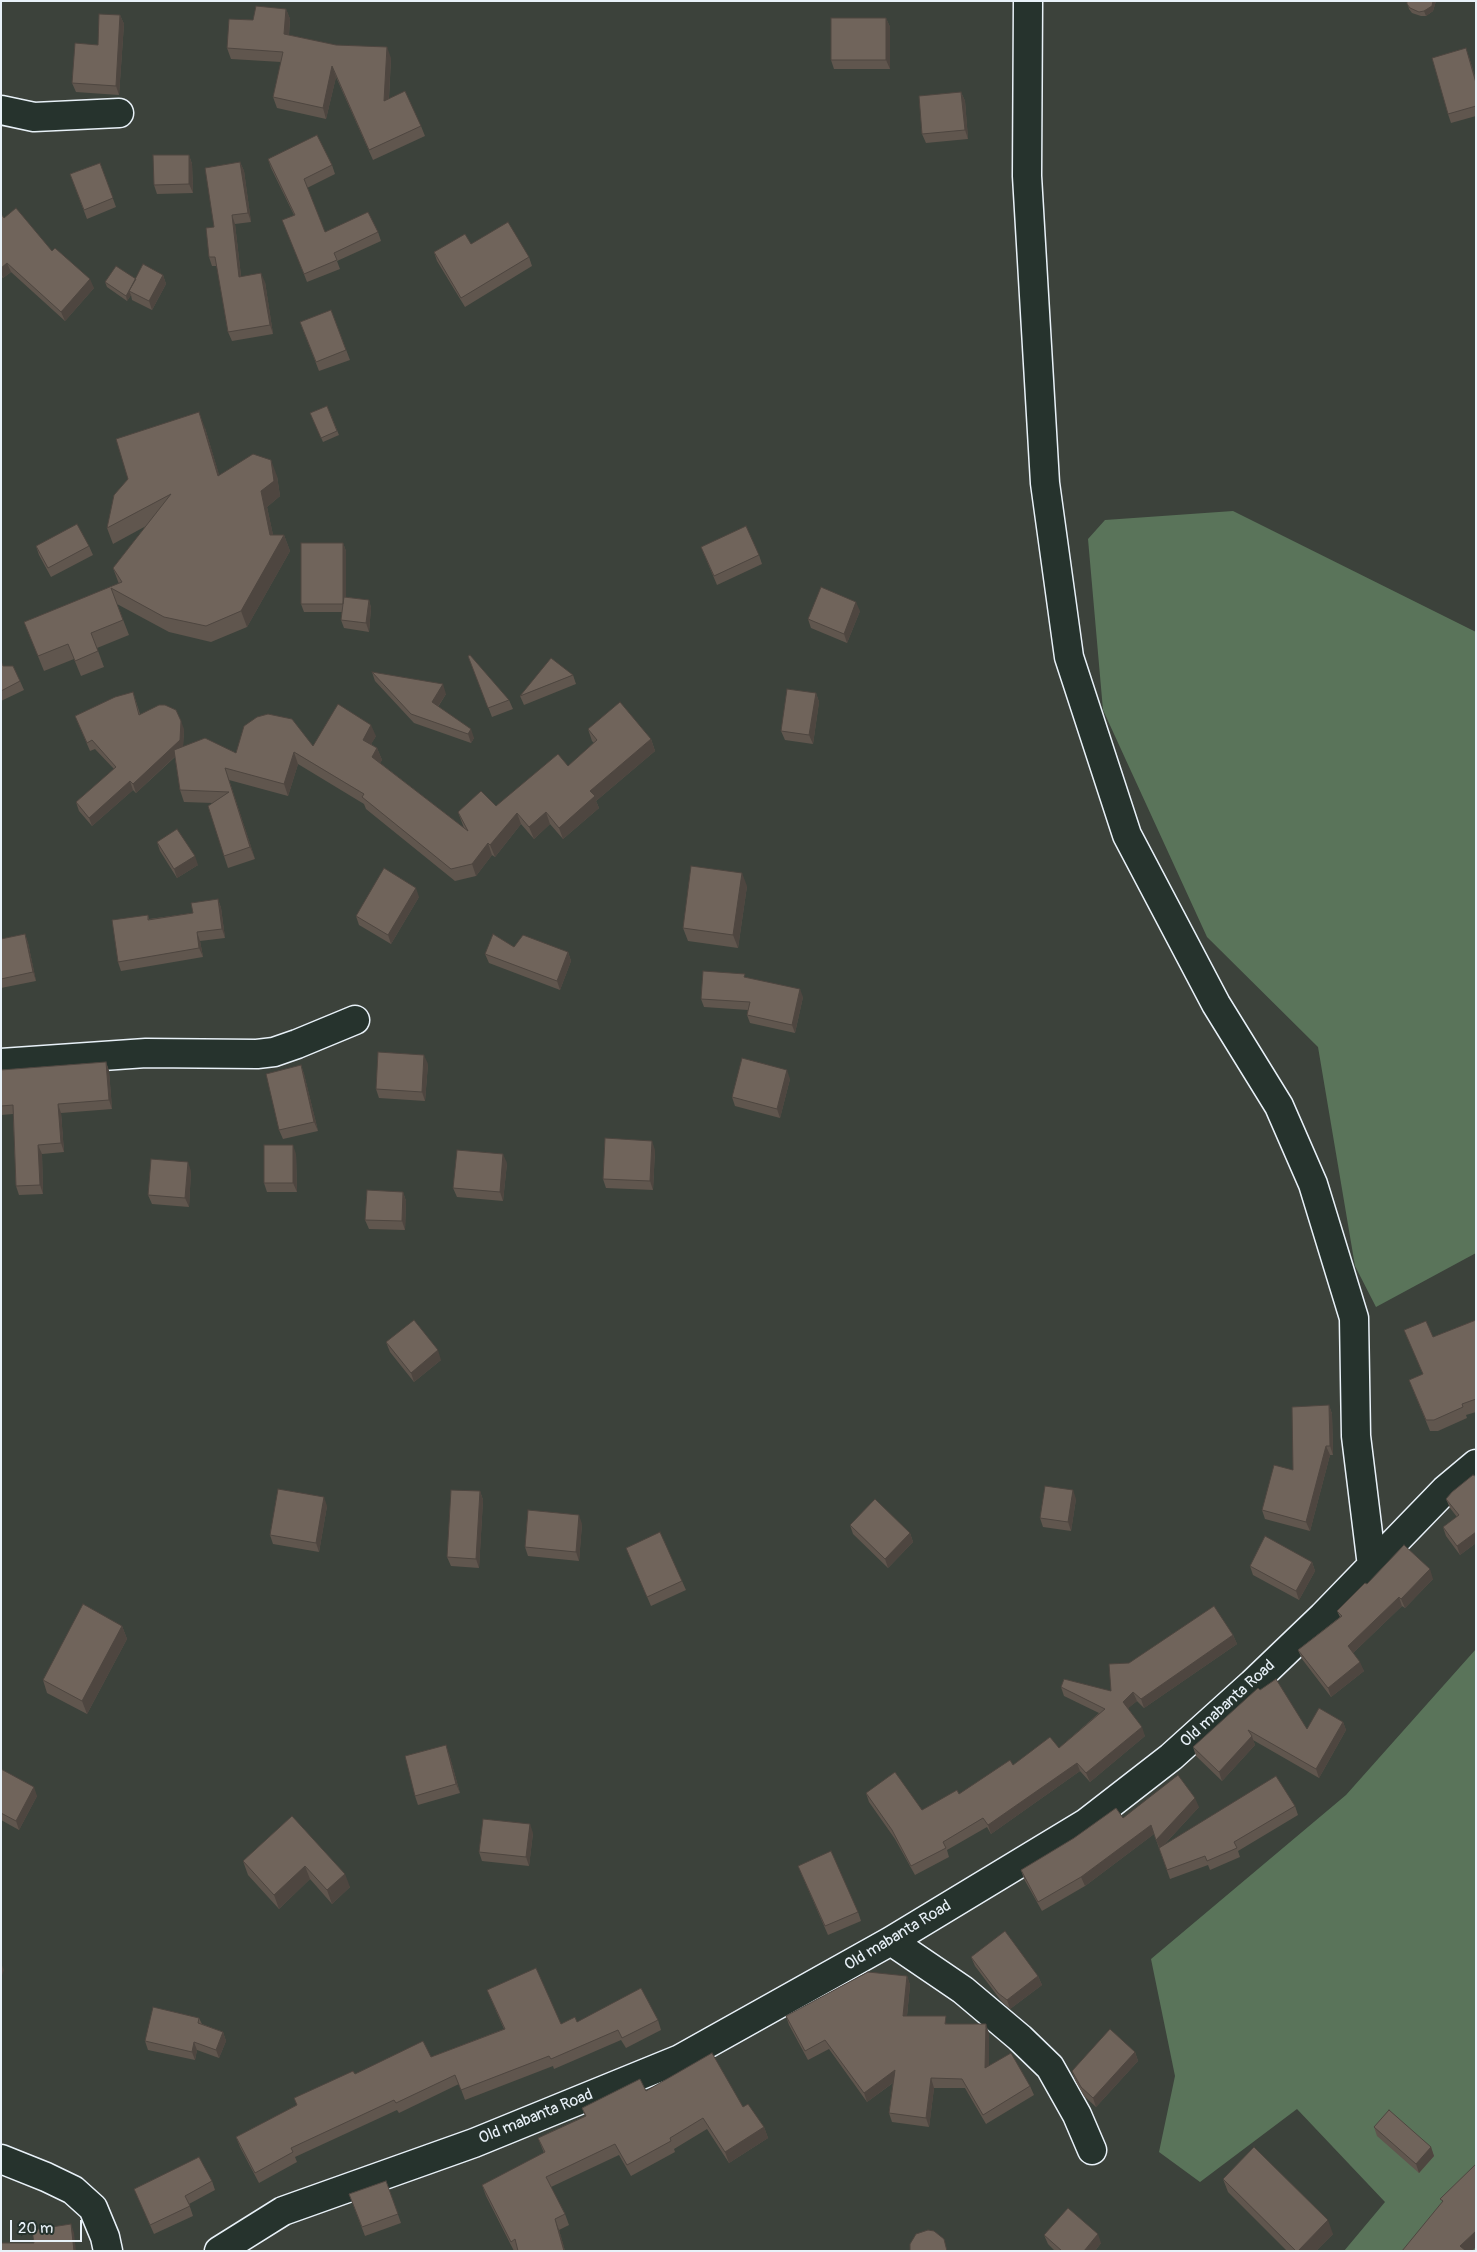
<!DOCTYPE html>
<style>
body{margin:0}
#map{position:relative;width:1477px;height:2252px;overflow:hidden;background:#3c423b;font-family:Pangolin,sans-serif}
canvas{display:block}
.frame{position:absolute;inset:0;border:2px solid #e8f1f8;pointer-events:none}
.scale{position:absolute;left:10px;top:2220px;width:72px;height:22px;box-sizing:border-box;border:2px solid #e8f1f8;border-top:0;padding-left:6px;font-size:15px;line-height:18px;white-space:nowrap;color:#e8f1f8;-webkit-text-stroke:4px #26332d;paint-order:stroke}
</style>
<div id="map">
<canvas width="1477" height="2252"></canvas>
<div class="frame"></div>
<div class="scale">20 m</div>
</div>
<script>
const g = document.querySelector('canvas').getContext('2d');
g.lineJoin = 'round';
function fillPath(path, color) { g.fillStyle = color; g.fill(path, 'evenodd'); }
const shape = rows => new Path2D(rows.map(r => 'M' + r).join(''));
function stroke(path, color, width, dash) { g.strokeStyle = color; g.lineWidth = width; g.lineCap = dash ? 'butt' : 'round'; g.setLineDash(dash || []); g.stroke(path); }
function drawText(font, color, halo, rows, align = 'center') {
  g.font = font + ' Pangolin,sans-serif'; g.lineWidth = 4.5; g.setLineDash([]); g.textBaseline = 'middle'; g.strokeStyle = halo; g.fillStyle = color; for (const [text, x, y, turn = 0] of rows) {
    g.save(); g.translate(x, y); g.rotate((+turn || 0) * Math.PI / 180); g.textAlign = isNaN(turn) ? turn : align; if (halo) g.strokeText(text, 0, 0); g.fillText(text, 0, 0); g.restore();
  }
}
fillPath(shape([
 [1233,511,1476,632,1476,1253,1376,1307,1355,1266,1318,1047,1207,937,1103,710,1088,539,1105,520],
 [1476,1649,1476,2251,1344,2251,1385,2202,1297,2109,1200,2182,1159,2152,1175,2076,1151,1959,1346,1795]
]), '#5a745a');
const minor = shape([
 [1028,1,1027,176,1045,483,1069,657,1127,835,1216,1004,1279,1106,1313,1184,1354,1318,1356,1436,1372,1566],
 [1,110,34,117,119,113],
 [1,1063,146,1053,257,1054,274,1052,297,1044,355,1020],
 [891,1941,963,1990,1020,2038,1050,2067,1077,2115,1092,2150],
 [1,2159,46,2177,73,2190,93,2208,105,2237,108,2251],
 [219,2251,283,2211,474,2143,680,2059,891,1941,1086,1823,1171,1757,1252,1684,1323,1616,1445,1490,1476,1464]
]);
stroke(minor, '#e8f1f8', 31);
stroke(minor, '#26332d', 28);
fillPath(shape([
 [1407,1,1436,1,1433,11,1426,16,1421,16,1412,13,1409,9],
 [286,9,290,19,289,35,391,58,389,99,421,126,425,136,373,160,336,77,326,119,277,108,273,97,281,62,231,59,227,48,253,20],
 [120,15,124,24,119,95,76,92,72,83,98,45],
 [886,18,890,27,890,69,834,69,831,60],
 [1469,57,1476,80,1476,116,1451,123,1448,114],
 [961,92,965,101,968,139,926,143,922,134],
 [189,155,192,164,193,193,157,194,154,185],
 [268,159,332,165,335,174,307,188,325,232,378,232,381,241,337,261,340,269,307,282,286,228,294,215,271,168],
 [240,162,244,171,251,222,235,224,241,276,265,282,273,334,232,341,228,332,217,266,212,266,209,257,214,227],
 [100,163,116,207,87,219,70,174],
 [1,214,4,218,52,251,94,288,65,321,11,272,3,278,1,276],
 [471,244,529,257,532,266,465,307,437,261,434,252],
 [163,275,166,284,152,310,132,300,131,295,127,301,107,287,105,282],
 [331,310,350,360,319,371,300,322],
 [327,406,339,435,323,442,310,413],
 [205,428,219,475,277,476,280,496,267,507,273,535,284,535,290,551,247,627,211,642,169,632,117,604,129,635,97,648,104,667,81,676,74,659,44,671,24,622,119,584,113,568,146,526,113,544,107,528],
 [343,543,346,551,346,597,369,600,371,608,369,632,344,628,341,620,342,612,304,612,301,604],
 [36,546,89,546,93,555,51,577,39,555],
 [701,547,759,555,762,564,717,585],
 [860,611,847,643,811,628,808,619],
 [468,656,509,700,513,709,492,717],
 [1,661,3,666,20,681,24,690,1,701],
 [372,672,446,694,438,707,474,738,471,743,414,723,375,681],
 [573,675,576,684,524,705,520,696],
 [133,692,140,714,184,729,183,746,236,753,313,746,376,736,371,744,377,748,382,760,380,763,464,828,458,812,496,806,568,766,594,743,592,741,588,729,651,739,655,751,596,801,599,808,563,839,550,824,534,839,521,824,495,857,492,855,476,876,455,881,366,809,364,804,298,764,288,796,229,780,255,859,228,868,224,856,213,803,184,802,180,790,175,757,136,793,133,790,92,826,79,811,76,802,114,769,95,749,90,751,75,716],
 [816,693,819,702,813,744,785,740,781,731],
 [157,842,198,865,177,878,160,851],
 [747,886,738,948,688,941,683,928],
 [419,897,391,944,359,925,356,916],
 [218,899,221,908,225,938,200,941,203,957,121,971,118,962,148,915,149,919,193,913],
 [25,934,28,943,36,981,1,988,1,939],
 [514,947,568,952,571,961,560,990,489,963,485,954],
 [746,977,803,997,795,1033,750,1023,747,1015,748,1010,704,1007,701,999],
 [106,1062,109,1071,112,1109,61,1113,64,1152,42,1154,43,1194,19,1195,16,1186,13,1114,1,1115,1,1070],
 [428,1064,425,1101,379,1098,376,1089],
 [301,1065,304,1074,318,1131,283,1139,279,1130],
 [790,1079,780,1118,735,1106,732,1097],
 [655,1150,653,1190,606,1188,603,1179],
 [296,1154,297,1192,267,1192,264,1183],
 [507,1163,503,1201,457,1197,453,1188],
 [191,1171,189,1207,152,1204,148,1195],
 [403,1192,406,1201,405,1230,369,1229,365,1220],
 [1476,1320,1476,1412,1466,1415,1467,1418,1438,1431,1430,1431,1409,1380,1423,1374,1404,1330,1433,1337],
 [386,1342,441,1360,414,1382,390,1352],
 [1329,1405,1332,1414,1333,1455,1330,1455,1310,1531,1265,1519,1262,1510,1293,1470],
 [1476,1476,1476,1543,1460,1555,1446,1536,1443,1527,1457,1517,1450,1508,1446,1499],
 [480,1491,483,1500,479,1568,451,1566,447,1557],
 [1076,1499,1071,1531,1043,1527,1040,1518],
 [327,1506,319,1552,273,1544,270,1535],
 [582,1524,579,1561,528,1556,525,1547],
 [850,1525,910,1533,913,1542,888,1568,853,1534],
 [626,1548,682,1581,686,1590,651,1606],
 [1312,1562,1315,1571,1299,1600,1253,1575,1250,1566],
 [1433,1579,1405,1608,1402,1606,1353,1653,1364,1671,1331,1697,1302,1659,1298,1650,1340,1617,1337,1611,1367,1584],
 [122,1626,127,1639,87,1714,47,1693,43,1680],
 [1233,1635,1237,1644,1144,1708,1137,1701,1128,1708,1145,1736,1090,1782,1080,1771,991,1834,987,1827,947,1850,949,1857,915,1875,895,1839,869,1802,866,1793,922,1810,959,1794,1013,1765,1059,1748,1099,1713,1064,1696,1061,1687,1111,1691,1129,1663],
 [1260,1690,1307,1729,1343,1722,1346,1730,1319,1778,1253,1740,1255,1745,1222,1781,1196,1756,1193,1747],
 [449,1754,460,1793,418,1805,415,1796],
 [1,1769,37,1796,19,1830,1,1820],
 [1295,1806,1298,1815,1238,1851,1240,1857,1210,1870,1208,1865,1170,1879,1154,1834,1085,1886,1042,1911,1024,1879,1021,1870,1123,1818,1199,1807,1162,1847],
 [292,1816,350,1887,332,1904,310,1879,279,1909,248,1875,243,1861],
 [533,1833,529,1866,482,1861,479,1852],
 [798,1866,858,1912,861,1921,828,1935],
 [971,1957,1038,1976,1042,1985,1010,2009,1002,2002,975,1966],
 [907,1976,910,1985,907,2016,948,2024,989,2033,989,2066,1030,2086,1034,2095,986,2124,965,2088,934,2088,929,2127,892,2122,889,2113,893,2083,867,2102,829,2049,808,2060,789,2025,786,2016],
 [487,1990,561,2024,577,2022,658,2020,661,2030,626,2048,621,2040,554,2069,553,2066,465,2100,459,2084,399,2113,397,2110,295,2157,297,2162,259,2183,240,2147,236,2137,297,2105,294,2098,355,2074,431,2057,504,2029],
 [199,2018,202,2024,223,2032,226,2041,219,2058,197,2050,195,2060,148,2050,145,2041],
 [1135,2052,1138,2061,1096,2107,1084,2096,1075,2080,1072,2071],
 [646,2091,743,2107,764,2127,768,2138,729,2163,707,2129,674,2149,675,2152,631,2176,619,2155,551,2187,565,2214,569,2225,559,2230,565,2251,514,2251,486,2196,482,2185,544,2153,538,2138,585,2116,582,2108],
 [1374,2127,1431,2147,1434,2156,1419,2173,1377,2136],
 [1223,2179,1333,2234,1316,2251,1287,2251,1228,2192],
 [212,2181,215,2190,189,2204,193,2216,154,2234,134,2189],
 [386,2181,401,2223,365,2236,349,2194],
 [1044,2235,1101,2243,1095,2251,1055,2251,1048,2244]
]), '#60564e');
fillPath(shape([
 [1433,1,1436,1,1433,11,1426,16,1424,11],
 [286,9,290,19,288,44,284,34],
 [120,15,124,24,119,95,116,86],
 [886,18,890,27,890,69,886,60],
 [387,47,391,58,388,112,384,101],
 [1466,48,1469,57,1476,80,1476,83],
 [332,66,336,77,326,119,323,108],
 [961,92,965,101,968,139,965,130],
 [189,155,192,164,193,193,189,184],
 [240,162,244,171,251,222,248,213],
 [232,215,235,224,242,286,239,277],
 [7,263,11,272,3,278,1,272,1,268],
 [261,273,265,282,273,334,270,325],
 [163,275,166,284,152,310,149,301],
 [90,279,94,288,65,321,61,312],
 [137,279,129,291,131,295,127,301,126,296],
 [199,412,205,428,224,491,218,476],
 [271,460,277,476,280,496,267,507,276,549,284,535,290,551,247,627,241,611,270,535,261,491],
 [343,543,346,551,346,612,343,604],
 [369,600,371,608,369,632,366,623],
 [856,602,860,611,847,643,844,634],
 [443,684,446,694,435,711,432,702],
 [816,693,819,702,813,744,809,735],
 [181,721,184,729,183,749,136,793,133,784],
 [371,725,376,736,367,751,363,740],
 [471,729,474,738,471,743,468,734],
 [651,739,655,751,596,801,599,808,563,839,559,828,590,791],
 [377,748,382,760,376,769,372,757],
 [294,752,298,764,288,796,284,784],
 [225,768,229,780,255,859,250,847],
 [130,781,133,790,92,826,89,818],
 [546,812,550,824,534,839,529,827],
 [517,813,521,824,495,857,490,845],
 [488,843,492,855,476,876,472,864],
 [195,856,198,865,177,878,174,869],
 [742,873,747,886,738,948,733,935],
 [416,888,419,897,391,944,388,935],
 [218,899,221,908,225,938,222,929],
 [197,932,200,941,203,957,199,948],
 [25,934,28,943,36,981,33,972],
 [568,952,571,961,560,990,557,981],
 [800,989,803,997,795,1033,792,1025],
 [424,1055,428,1064,425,1101,422,1092],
 [106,1062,109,1071,112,1109,109,1100],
 [301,1065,304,1074,318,1131,314,1122],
 [787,1070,790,1079,780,1118,777,1109],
 [58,1104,61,1113,64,1152,61,1143],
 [652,1141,655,1150,653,1190,650,1181],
 [38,1145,42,1154,43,1194,40,1185],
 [293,1145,296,1154,297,1192,293,1183],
 [503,1154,507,1163,503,1201,500,1192],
 [188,1162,191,1171,189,1207,185,1198],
 [403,1192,406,1201,405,1230,402,1221],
 [438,1350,441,1360,414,1382,411,1373],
 [1329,1405,1332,1414,1333,1455,1330,1446],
 [1326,1446,1330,1455,1310,1531,1306,1522],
 [1073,1490,1076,1499,1071,1531,1068,1522],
 [480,1491,483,1500,479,1568,476,1559],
 [324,1497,327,1506,319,1552,316,1543],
 [579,1515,582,1524,579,1561,576,1552],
 [1476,1532,1476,1543,1460,1555,1457,1546],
 [910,1533,913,1542,888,1568,885,1559],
 [1312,1562,1315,1571,1299,1600,1296,1591],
 [1430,1569,1433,1579,1405,1608,1401,1599],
 [1399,1597,1402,1606,1351,1655,1348,1646],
 [122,1626,127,1639,87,1714,82,1701],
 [1233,1635,1237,1644,1144,1708,1141,1699],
 [1360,1662,1364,1671,1331,1697,1328,1688],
 [1133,1692,1137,1701,1126,1710,1123,1702],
 [1343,1722,1346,1730,1319,1778,1316,1769],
 [1142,1727,1145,1736,1090,1782,1086,1773],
 [1252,1736,1255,1745,1222,1781,1219,1772],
 [446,1745,449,1754,460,1793,456,1784],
 [1077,1763,1080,1771,991,1834,988,1825],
 [34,1787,37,1796,19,1830,16,1821],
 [1195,1798,1199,1807,1160,1849,1156,1840],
 [530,1824,533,1833,529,1866,526,1857],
 [1151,1825,1154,1834,1085,1886,1081,1877],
 [305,1866,310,1879,279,1909,274,1895],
 [345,1874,350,1887,332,1904,327,1890],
 [1,1963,4,1970,1,1978],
 [907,1976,910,1985,906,2025,903,2016],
 [1038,1976,1042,1985,1010,2009,1007,2000],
 [986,2024,989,2033,989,2077,985,2068],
 [223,2032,226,2041,219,2058,216,2050],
 [194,2042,197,2050,195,2060,192,2052],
 [1135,2052,1138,2061,1096,2107,1093,2098],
 [895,2070,898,2079,867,2102,864,2093],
 [931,2078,934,2088,929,2127,926,2118],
 [764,2127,768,2138,729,2163,725,2152],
 [1431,2147,1434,2156,1419,2173,1416,2164],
 [555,2219,559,2230,565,2251,564,2251],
 [1328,2220,1333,2234,1316,2251,1298,2251],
 [71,2224,74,2233,76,2251,74,2251],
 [1476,2231,1476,2247,1472,2251,1462,2251,1460,2246],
 [1098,2234,1101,2243,1095,2251,1084,2251]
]), '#4e4640');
const building = shape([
 [1407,1,1433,1,1432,6,1424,11,1419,12,1410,8,1407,4,1407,1],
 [256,6,286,9,284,34,336,45,387,47,384,101,405,91,421,126,369,150,332,66,323,108,273,97,283,52,227,48,229,19,253,20,256,6],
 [99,14,120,15,116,86,72,83,75,43,98,45,99,14],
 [831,18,886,18,886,60,831,60,831,18],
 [1466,48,1476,83,1476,106,1448,114,1432,58,1466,48],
 [961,92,965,130,922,134,919,96,961,92],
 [317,135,332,165,304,179,325,232,368,212,378,232,334,253,337,260,304,274,282,220,295,215,268,159,317,135],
 [153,155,189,155,189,184,154,185,153,155],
 [240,162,248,213,232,215,239,277,261,273,270,325,228,332,215,257,209,257,206,228,214,227,205,168,240,162],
 [100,163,113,198,84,210,70,174,100,163],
 [16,208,52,251,55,248,90,279,61,312,7,263,1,268,1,214,4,218,16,208],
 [508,222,529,257,461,298,434,252,465,234,471,244,508,222],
 [143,264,163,275,149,301,129,291,143,264],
 [116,266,136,279,126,296,105,282,116,266],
 [331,310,346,350,316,362,300,322,331,310],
 [327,406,337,431,321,438,310,413,327,406],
 [199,412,218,476,253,454,271,460,274,481,261,491,270,535,284,535,241,611,206,626,164,617,111,588,123,620,91,633,98,651,75,661,68,644,38,656,24,622,122,582,113,568,171,494,107,528,114,495,128,479,116,439,199,412],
 [77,524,89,546,48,568,36,546,77,524],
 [746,526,759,555,714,576,701,547,746,526],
 [301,543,343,543,343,604,344,597,369,600,366,623,341,620,343,604,301,604,301,543],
 [821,587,856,602,844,634,808,619,821,587],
 [470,655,509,700,488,708,468,656,470,655],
 [551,658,573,675,520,696,551,658],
 [1,661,3,666,13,666,20,681,1,691,1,661],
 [372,672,443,684,432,702,471,729,468,734,411,714,372,672],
 [787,689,816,693,809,735,781,731,787,689],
 [133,692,139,715,159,705,165,705,176,710,181,721,180,740,133,784,130,781,89,818,76,802,116,767,92,740,87,743,75,716,115,697,133,692],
 [620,702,651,739,590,791,595,796,559,828,546,812,529,827,517,813,490,845,488,843,472,864,451,869,362,797,364,794,294,752,284,784,225,768,250,847,224,856,208,806,229,792,180,790,174,750,205,738,236,753,244,726,257,717,268,714,292,719,313,746,338,704,371,725,363,740,377,748,372,757,468,831,458,812,481,791,496,806,558,754,568,766,597,740,588,729,620,702],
 [177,829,195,856,174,869,157,842,177,829],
 [691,866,742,873,733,935,683,928,691,866],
 [384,868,416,888,388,935,356,916,384,868],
 [218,899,222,929,197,932,199,948,118,962,112,920,148,915,148,920,193,913,191,903,218,899],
 [25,934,33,972,1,979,1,939,25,934],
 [493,934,514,947,523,935,568,952,557,981,485,954,493,934],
 [703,971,745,974,744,977,800,989,792,1025,747,1015,750,1002,701,999,703,971],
 [378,1052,424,1055,422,1092,376,1089,378,1052],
 [742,1058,787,1070,777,1109,732,1097,742,1058],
 [106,1062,109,1100,58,1104,61,1143,38,1145,40,1185,16,1186,13,1105,1,1106,1,1070,106,1062],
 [301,1065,314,1122,279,1130,266,1074,301,1065],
 [605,1138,652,1141,650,1181,603,1179,605,1138],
 [264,1145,293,1145,293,1183,264,1183,264,1145],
 [457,1150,503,1154,500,1192,453,1188,457,1150],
 [151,1159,188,1162,185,1198,148,1195,151,1159],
 [367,1190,403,1192,402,1221,365,1220,367,1190],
 [414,1320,438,1350,411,1373,386,1342,414,1320],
 [1476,1320,1476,1399,1462,1404,1463,1407,1434,1420,1426,1420,1409,1380,1423,1374,1404,1330,1426,1321,1433,1337,1476,1320],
 [1329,1405,1330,1446,1326,1446,1306,1522,1262,1510,1274,1465,1293,1470,1292,1407,1329,1405],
 [1473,1475,1475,1476,1476,1476,1476,1532,1457,1546,1443,1527,1459,1515,1446,1499,1452,1492,1473,1475],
 [1045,1486,1073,1490,1068,1522,1040,1518,1045,1486],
 [278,1489,324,1497,316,1543,270,1535,278,1489],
 [451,1490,480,1491,476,1559,447,1557,451,1490],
 [875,1499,910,1533,885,1559,850,1525,875,1499],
 [528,1510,579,1515,576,1552,525,1547,528,1510],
 [660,1532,682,1581,647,1597,626,1548,660,1532],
 [1265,1536,1312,1562,1296,1591,1250,1566,1265,1536],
 [1404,1545,1430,1569,1401,1599,1399,1597,1348,1646,1360,1662,1328,1688,1298,1650,1342,1616,1337,1611,1365,1583,1367,1584,1404,1545],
 [83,1604,122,1626,82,1701,43,1680,83,1604],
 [1214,1606,1233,1635,1141,1699,1133,1692,1123,1702,1142,1727,1086,1773,1077,1763,988,1825,983,1818,943,1842,946,1848,911,1866,892,1830,866,1793,895,1772,922,1810,957,1790,959,1794,1010,1760,1013,1765,1050,1737,1059,1748,1105,1709,1061,1687,1064,1679,1111,1691,1109,1664,1129,1663,1214,1606],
 [1276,1679,1307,1729,1319,1708,1343,1722,1316,1769,1248,1730,1252,1736,1219,1772,1193,1747,1258,1688,1260,1690,1276,1679],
 [446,1745,456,1784,415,1796,405,1756,446,1745],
 [1,1769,34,1787,16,1821,1,1813,1,1769],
 [1178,1775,1195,1798,1156,1840,1151,1825,1081,1877,1038,1902,1021,1870,1074,1838,1116,1808,1123,1818,1178,1775],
 [1276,1776,1295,1806,1234,1842,1237,1848,1207,1861,1205,1856,1167,1870,1159,1848,1276,1776],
 [292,1816,345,1874,327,1890,305,1866,274,1895,243,1861,292,1816],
 [483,1819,530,1824,526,1857,479,1852,483,1819],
 [831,1851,858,1912,825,1926,798,1866,831,1851],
 [1005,1931,1038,1976,1007,2000,998,1993,971,1957,1005,1931],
 [536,1968,561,2024,575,2017,577,2022,641,1988,658,2020,622,2038,618,2030,551,2059,549,2056,461,2090,455,2075,396,2103,394,2100,291,2148,293,2152,255,2173,236,2137,297,2105,294,2098,353,2071,355,2074,423,2041,431,2057,505,2029,487,1990,536,1968],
 [868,1972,907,1976,903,2016,946,2016,945,2024,986,2024,985,2068,1011,2053,1030,2086,983,2115,962,2079,931,2078,926,2118,889,2113,895,2070,864,2093,825,2040,805,2051,786,2016,868,1972],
 [153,2007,199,2018,198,2023,223,2032,216,2050,194,2042,192,2052,145,2041,153,2007],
 [1110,2029,1135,2052,1093,2098,1081,2087,1072,2071,1110,2029],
 [712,2053,743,2107,748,2104,764,2127,725,2152,703,2118,670,2138,671,2141,627,2165,615,2144,546,2177,565,2214,555,2219,564,2251,518,2251,515,2239,511,2242,482,2185,545,2152,538,2138,586,2116,582,2108,640,2079,646,2091,712,2053],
 [1389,2110,1431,2147,1416,2164,1374,2127,1389,2110],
 [1254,2147,1328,2220,1298,2251,1296,2251,1223,2179,1254,2147],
 [199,2157,212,2181,185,2196,190,2206,150,2225,134,2189,199,2157],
 [1476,2164,1476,2231,1460,2246,1466,2251,1402,2251,1443,2201,1440,2199,1476,2164],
 [386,2181,398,2214,362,2227,349,2194,386,2181],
 [1068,2208,1098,2234,1084,2251,1062,2251,1044,2235,1068,2208],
 [71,2224,74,2251,1,2251,1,2243,34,2243,32,2230,71,2224],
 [928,2230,934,2231,944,2239,947,2251,910,2251,910,2244,916,2234,928,2230]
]);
fillPath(building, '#70645b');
stroke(building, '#4e4640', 1);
drawText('16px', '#e8f1f8', '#26332d', [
 ["Old mabanta Road",1228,1704,-42],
 ["Old mabanta Road",898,1936,-31],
 ["Old mabanta Road",536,2117,-22]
]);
</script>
